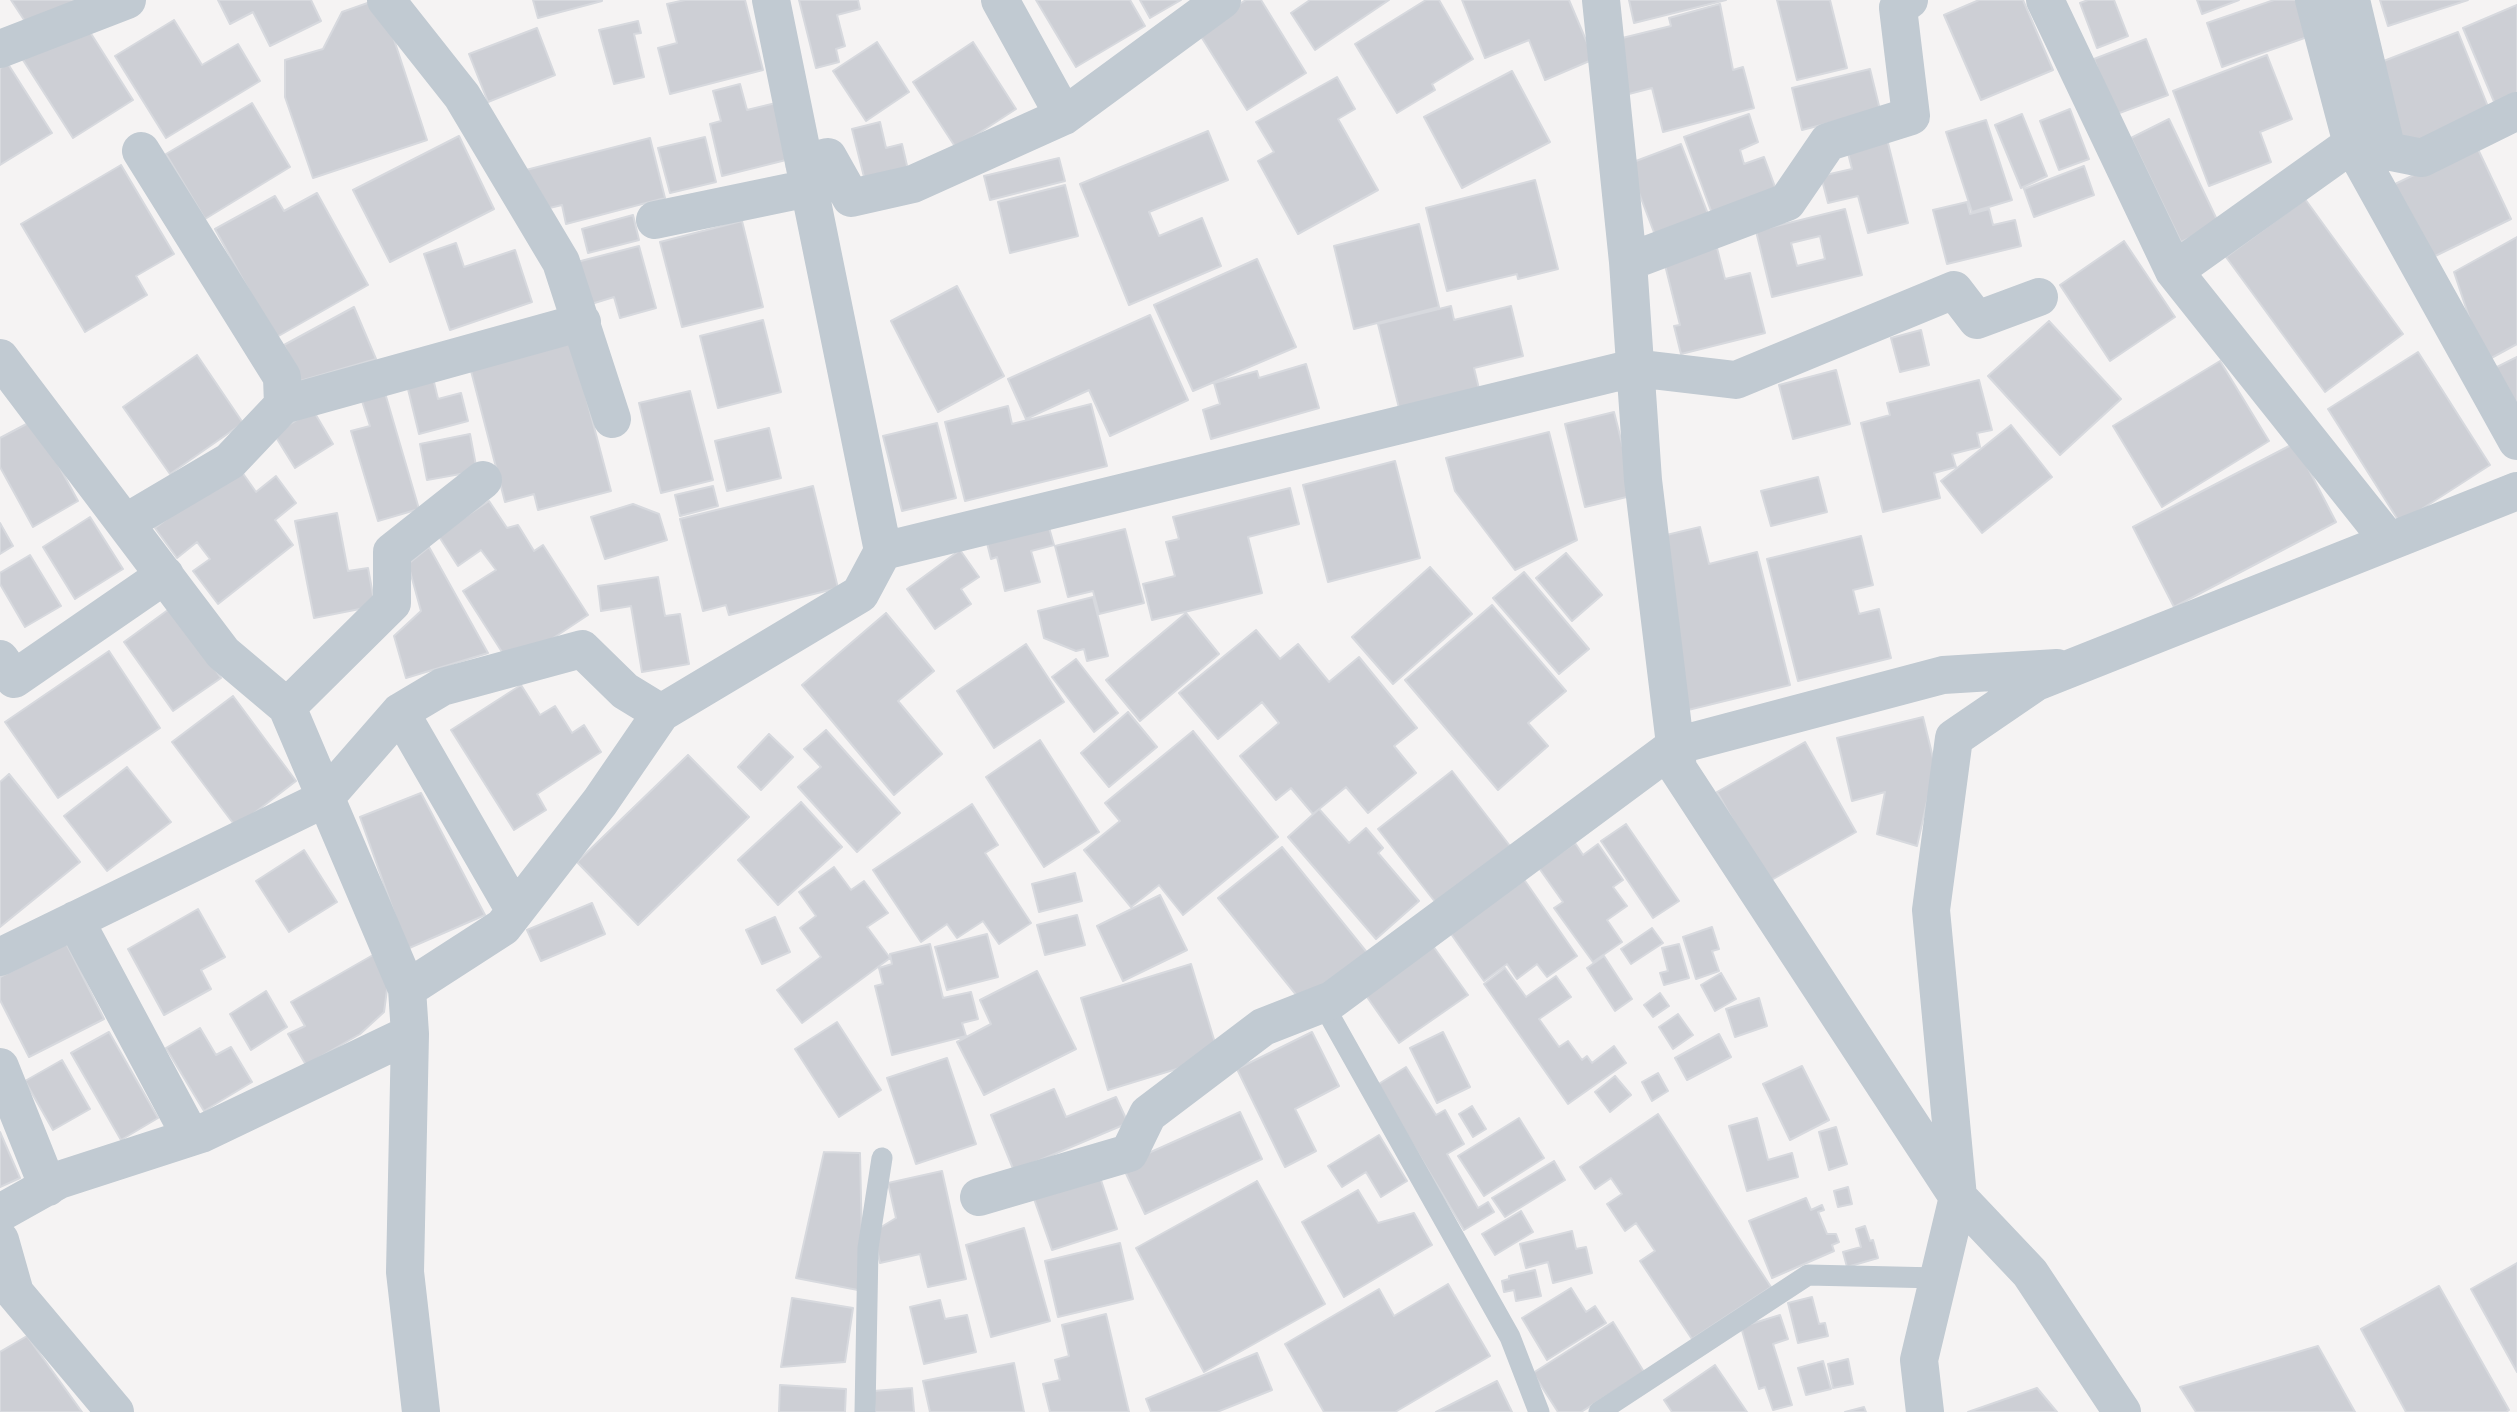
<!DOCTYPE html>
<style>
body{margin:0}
canvas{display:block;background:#f5f3f3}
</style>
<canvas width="2517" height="1412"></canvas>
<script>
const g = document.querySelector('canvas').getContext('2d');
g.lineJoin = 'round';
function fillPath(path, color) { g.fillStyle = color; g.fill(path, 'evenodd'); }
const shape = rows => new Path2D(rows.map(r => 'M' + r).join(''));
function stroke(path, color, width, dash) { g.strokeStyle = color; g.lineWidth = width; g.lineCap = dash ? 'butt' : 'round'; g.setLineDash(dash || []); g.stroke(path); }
const building = shape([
 [11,0,87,0,34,35,11,0],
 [218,0,311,0,321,21,270,46,253,12,230,24,218,0],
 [376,0,381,0,427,140,313,178,285,97,285,60,323,49,342,12,376,0],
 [533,0,602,0,602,1,538,18,533,0],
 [685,0,745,0,763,70,670,94,658,48,677,43,667,4,685,0],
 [799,0,858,0,860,9,837,15,845,46,836,49,839,62,816,68,799,0],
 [1036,0,1130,0,1145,26,1076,67,1036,0],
 [1140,0,1181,0,1150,18,1140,0],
 [1246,0,1261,0,1306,73,1247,110,1197,30,1246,0],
 [1310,0,1389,0,1315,50,1291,13,1310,0],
 [1426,0,1439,0,1473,59,1432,84,1435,90,1397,113,1355,44,1426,0],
 [1462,0,1569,0,1594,59,1545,80,1529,40,1485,58,1462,0],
 [1629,0,1726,0,1634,23,1629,0],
 [1777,0,1830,0,1847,68,1797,80,1777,0],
 [1979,0,2023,0,2053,70,1981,100,1944,15,1979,0],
 [2088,0,2114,0,2128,36,2097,48,2080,3,2088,0],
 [2197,0,2239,0,2202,14,2197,0],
 [2274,0,2302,0,2313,35,2222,67,2207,23,2274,0],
 [2380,0,2468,0,2388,26,2380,0],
 [1720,4,1733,70,1743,67,1754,108,1663,132,1652,88,1625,95,1610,41,1671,26,1669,18,1720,4],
 [2517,5,2517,94,2495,104,2463,28,2517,5],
 [174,20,202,65,238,44,260,81,166,138,115,56,174,20],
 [83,21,133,100,73,138,23,60,83,21],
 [638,21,641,33,634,34,644,77,614,84,599,30,638,21],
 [537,28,555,75,488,102,469,54,537,28],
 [2458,32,2491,114,2403,149,2371,66,2458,32],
 [2146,39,2168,95,2114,115,2094,59,2146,39],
 [877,42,909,92,866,121,833,71,877,42],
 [973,42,1016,109,956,148,913,82,973,42],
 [2267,55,2292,119,2260,132,2271,162,2209,186,2173,91,2267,55],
 [8,64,52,133,0,165,0,68,8,64],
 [1870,69,1880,110,1802,130,1792,88,1870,69],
 [1512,71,1550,142,1462,188,1424,117,1512,71],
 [1337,77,1355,109,1338,119,1378,190,1298,234,1258,161,1274,152,1256,122,1337,77],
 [740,84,747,110,780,102,794,158,722,176,710,124,721,121,713,91,740,84],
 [252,103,290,167,205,219,166,154,252,103],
 [2070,109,2089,159,2059,170,2040,121,2070,109],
 [1749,114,1758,142,1740,150,1744,164,1764,157,1778,195,1714,219,1684,137,1749,114],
 [2022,114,2047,176,2021,188,1995,125,2022,114],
 [2169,119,2219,224,2181,242,2131,138,2169,119],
 [1986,120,2012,200,1972,212,1946,132,1986,120],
 [880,122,886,148,902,144,908,170,865,181,852,129,880,122],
 [1208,131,1228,180,1149,212,1159,236,1202,218,1221,266,1129,305,1080,184,1208,131],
 [459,136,494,209,390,262,353,190,459,136],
 [705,137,716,182,670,193,658,148,705,137],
 [650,138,665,198,566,224,562,205,537,211,526,170,650,138],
 [1887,139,1908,223,1868,233,1858,196,1828,203,1821,176,1852,169,1847,149,1887,139],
 [1681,144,1708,214,1655,235,1628,164,1681,144],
 [2476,145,2511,219,2427,260,2391,186,2476,145],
 [1059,158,1065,181,990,200,984,176,1059,158],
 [121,165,174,254,136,276,147,295,85,332,21,224,121,165],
 [2084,166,2094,195,2034,217,2024,189,2084,166],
 [1535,180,1558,269,1518,279,1517,274,1447,291,1426,208,1535,180],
 [1065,185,1078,236,1010,253,998,202,1065,185],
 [317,193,368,285,275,338,215,229,275,196,284,211,317,193],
 [2305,199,2403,334,2325,392,2226,257,2305,199],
 [1967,202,1970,214,1989,209,1993,225,2015,220,2021,246,1947,264,1933,210,1967,202],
 [1845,209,1862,275,1772,297,1756,231,1845,209],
 [1820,236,1825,259,1797,266,1791,243,1820,236],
 [633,215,639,240,588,253,582,229,633,215],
 [742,221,763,307,682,327,660,242,742,221],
 [1419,224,1439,307,1354,329,1334,246,1419,224],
 [2517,237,2517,344,2484,362,2454,272,2517,237],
 [2124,241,2175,317,2110,361,2060,285,2124,241],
 [456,243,464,267,515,250,532,302,450,330,424,254,456,243],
 [639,246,656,308,620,318,614,297,588,305,577,262,639,246],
 [1717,248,1725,279,1750,273,1765,333,1681,354,1674,326,1680,325,1664,261,1717,248],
 [1257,259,1296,347,1193,391,1154,305,1257,259],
 [957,286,1004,376,938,412,891,321,957,286],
 [1451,306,1454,320,1511,306,1523,356,1474,368,1480,393,1400,412,1378,324,1451,306],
 [354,307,376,359,300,381,284,345,354,307],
 [1150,315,1188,400,1110,436,1089,390,1026,419,1008,379,1150,315],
 [763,320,781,392,718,408,700,336,763,320],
 [2049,321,2121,399,2060,455,1988,376,2049,321],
 [1921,330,1929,365,1900,372,1891,338,1921,330],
 [571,340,611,491,538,510,534,494,505,502,470,367,571,340],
 [2418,352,2490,465,2400,523,2328,409,2418,352],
 [197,355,243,423,170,474,123,407,197,355],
 [2517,357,2517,418,2493,369,2517,357],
 [2220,361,2269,441,2162,507,2113,426,2220,361],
 [1306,364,1319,408,1211,439,1203,410,1220,404,1214,383,1257,371,1259,378,1306,364],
 [1836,370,1850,424,1793,439,1779,385,1836,370],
 [433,378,438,399,461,393,468,421,419,434,407,385,433,378],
 [1979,380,1992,430,1977,433,1980,447,1952,454,1956,467,1934,473,1940,498,1883,512,1861,423,1890,415,1887,403,1979,380],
 [690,391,713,480,661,493,639,403,690,391],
 [385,393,419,509,378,521,351,431,370,426,362,401,385,393],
 [1091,404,1107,466,965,501,945,422,1008,406,1012,424,1091,404],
 [313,410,333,444,295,468,274,434,313,410],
 [1614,412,1635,495,1585,507,1565,424,1614,412],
 [34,420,78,501,33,527,0,467,0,438,34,420],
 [937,423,956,498,902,511,883,436,937,423],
 [2011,425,2052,477,1982,533,1941,481,2011,425],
 [769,428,781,478,727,491,715,441,769,428],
 [1549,432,1577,540,1515,570,1455,491,1446,458,1549,432],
 [470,434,477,471,427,480,420,444,470,434],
 [2295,443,2336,522,2174,607,2133,527,2295,443],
 [1395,461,1420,558,1328,582,1303,485,1395,461],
 [237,465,256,492,276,476,296,503,275,520,293,545,218,604,193,571,210,559,197,542,177,558,155,528,237,465],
 [1818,477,1827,512,1771,526,1761,491,1818,477],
 [713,486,718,506,680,516,675,495,713,486],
 [813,486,838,588,729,615,726,605,703,611,680,519,813,486],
 [1290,488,1299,524,1248,537,1262,593,1152,620,1143,584,1175,576,1166,542,1179,539,1173,517,1290,488],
 [489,501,507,528,518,525,534,551,543,545,588,615,511,666,463,591,496,570,481,550,458,566,438,535,489,501],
 [633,504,659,514,667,540,605,559,591,517,633,504],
 [337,513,348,571,368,568,375,606,314,618,295,521,337,513],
 [90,517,123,569,75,599,43,547,90,517],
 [0,523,13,546,0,554,0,523],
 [1048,524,1054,545,1031,551,1040,582,1005,591,997,557,991,559,986,539,1048,524],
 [1700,527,1709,564,1757,552,1790,685,1688,710,1658,537,1700,527],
 [1125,529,1144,603,1099,614,1093,591,1068,597,1055,546,1125,529],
 [1861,536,1873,585,1853,590,1859,614,1879,609,1891,658,1798,681,1767,559,1861,536],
 [429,547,488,653,406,678,394,636,421,611,408,564,429,547],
 [960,550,979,577,961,589,971,604,935,629,907,589,960,550],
 [1566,553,1602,595,1572,621,1536,578,1566,553],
 [30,555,61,606,25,627,0,584,0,573,30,555],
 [1430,567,1472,614,1393,684,1352,637,1430,567],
 [1524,572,1589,649,1559,674,1493,598,1524,572],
 [658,577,665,616,680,614,689,664,642,672,631,606,601,611,598,586,658,577],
 [1093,597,1108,656,1087,661,1084,649,1076,651,1044,638,1038,611,1093,597],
 [1492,605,1566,691,1528,723,1548,746,1498,790,1405,680,1492,605],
 [172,607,221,678,173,711,124,642,172,607],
 [886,613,934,671,898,701,942,754,894,795,802,685,886,613],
 [1186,613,1219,654,1140,721,1106,680,1186,613],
 [1256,630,1280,659,1298,644,1329,682,1359,657,1417,728,1394,746,1416,773,1368,813,1346,787,1313,814,1291,788,1276,800,1240,756,1279,723,1262,702,1218,739,1179,693,1256,630],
 [1026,644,1064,702,994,748,957,691,1026,644],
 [109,651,160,728,58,798,5,722,109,651],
 [1076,659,1118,713,1094,732,1052,677,1076,659],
 [521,685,540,715,555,706,572,733,584,725,601,752,537,794,546,810,514,830,451,730,521,685],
 [233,696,296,781,236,827,172,742,233,696],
 [1128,712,1157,747,1109,787,1081,753,1128,712],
 [1923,717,1935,766,1917,846,1877,834,1885,792,1852,801,1837,738,1923,717],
 [826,730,900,813,857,852,798,787,821,767,804,749,826,730],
 [1193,731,1278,837,1183,915,1159,885,1131,907,1084,850,1120,821,1105,803,1193,731],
 [769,734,793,757,761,790,738,767,769,734],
 [1040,740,1099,832,1044,867,986,777,1040,740],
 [1805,742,1856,832,1768,882,1717,792,1805,742],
 [688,755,749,817,638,925,577,862,688,755],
 [127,767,171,822,107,871,64,816,127,767],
 [1452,771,1510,846,1436,903,1378,829,1452,771],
 [9,774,80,862,0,927,0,782,9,774],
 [421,793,485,915,407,949,360,817,421,793],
 [801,802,842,847,778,905,738,860,801,802],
 [972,804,998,845,985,853,1031,923,999,944,983,921,957,938,947,924,921,942,873,870,972,804],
 [1319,809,1349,843,1366,828,1383,848,1378,853,1419,901,1376,939,1288,837,1319,809],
 [1626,824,1679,901,1653,918,1601,841,1626,824],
 [1575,843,1583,855,1598,844,1623,880,1613,887,1627,906,1607,920,1622,942,1593,962,1554,908,1563,902,1539,868,1575,843],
 [1282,847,1369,955,1306,1007,1218,898,1282,847],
 [304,850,337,902,289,932,256,881,304,850],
 [834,867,851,890,864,881,888,913,867,927,890,958,802,1023,777,990,821,957,800,928,816,916,799,892,834,867],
 [1075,873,1082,901,1039,912,1032,884,1075,873],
 [1523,878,1577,956,1547,977,1537,964,1517,979,1507,964,1484,981,1449,931,1523,878],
 [1160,895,1187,950,1123,981,1097,926,1160,895],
 [592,903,605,934,541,961,527,930,592,903],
 [198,909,225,957,201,970,211,989,164,1015,128,949,198,909],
 [1077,915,1085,945,1045,955,1037,925,1077,915],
 [775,917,790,952,762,964,746,930,775,917],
 [1712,927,1719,949,1712,951,1719,971,1696,979,1683,937,1712,927],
 [1652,928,1663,943,1631,964,1621,949,1652,928],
 [987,934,998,977,947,990,935,947,987,934],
 [66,943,104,1019,29,1057,0,1000,0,977,66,943],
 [930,944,943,998,971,992,978,1019,962,1023,966,1036,892,1055,875,986,883,984,879,968,892,964,890,954,930,944],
 [1679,944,1689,978,1664,985,1660,973,1668,971,1662,948,1679,944],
 [1433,946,1468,995,1399,1043,1365,994,1433,946],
 [373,955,388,982,384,1012,360,1034,306,1065,288,1034,305,1026,291,1002,373,955],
 [1604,956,1632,999,1615,1011,1587,968,1604,956],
 [1191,964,1219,1056,1108,1090,1081,998,1191,964],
 [1505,968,1526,997,1556,976,1571,997,1539,1019,1559,1047,1568,1041,1582,1060,1587,1056,1592,1063,1614,1046,1626,1063,1568,1104,1484,984,1505,968],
 [1037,971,1076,1049,984,1095,957,1042,991,1024,980,1000,1037,971],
 [1721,973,1736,999,1715,1011,1701,985,1721,973],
 [266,991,287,1027,251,1050,230,1014,266,991],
 [1660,993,1669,1006,1653,1017,1644,1005,1660,993],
 [1759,998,1767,1026,1735,1037,1726,1009,1759,998],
 [1678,1014,1693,1035,1673,1049,1659,1027,1678,1014],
 [837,1022,881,1090,839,1117,795,1049,837,1022],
 [200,1028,216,1055,231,1047,252,1082,204,1111,166,1048,200,1028],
 [109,1032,158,1118,121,1140,71,1053,109,1032],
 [1312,1032,1339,1086,1295,1109,1316,1151,1285,1167,1237,1069,1312,1032],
 [1443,1032,1470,1087,1437,1103,1410,1048,1443,1032],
 [1719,1034,1731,1057,1687,1080,1675,1058,1719,1034],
 [947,1058,976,1144,916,1164,887,1078,947,1058],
 [62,1060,90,1109,53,1130,25,1081,62,1060],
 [1802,1066,1829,1120,1790,1140,1763,1084,1802,1066],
 [1406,1067,1436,1115,1445,1110,1464,1144,1447,1154,1478,1208,1488,1202,1494,1212,1464,1230,1377,1085,1406,1067],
 [1658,1073,1668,1091,1652,1101,1642,1082,1658,1073],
 [1615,1076,1631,1095,1610,1112,1595,1092,1615,1076],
 [1054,1089,1066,1117,1116,1097,1128,1123,1014,1171,991,1115,1054,1089],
 [1472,1106,1486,1129,1473,1137,1459,1114,1472,1106],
 [1240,1112,1262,1159,1145,1214,1122,1165,1240,1112],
 [1658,1114,1771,1287,1692,1339,1640,1261,1655,1251,1636,1223,1625,1231,1607,1204,1622,1194,1611,1178,1595,1189,1580,1167,1658,1114],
 [1519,1118,1544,1158,1484,1196,1458,1156,1519,1118],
 [1757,1118,1768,1160,1792,1153,1798,1177,1747,1191,1729,1126,1757,1118],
 [1836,1127,1847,1164,1829,1170,1819,1132,1836,1127],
 [0,1132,20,1178,0,1187,0,1132],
 [1379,1135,1407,1181,1381,1197,1366,1172,1342,1187,1328,1166,1379,1135],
 [824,1152,860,1153,863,1291,796,1278,824,1152],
 [1554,1161,1565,1180,1505,1217,1492,1198,1554,1161],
 [942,1171,966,1279,928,1287,920,1254,880,1263,873,1232,896,1218,888,1183,942,1171],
 [1099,1174,1117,1229,1052,1250,1033,1196,1099,1174],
 [1257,1181,1325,1304,1204,1372,1136,1248,1257,1181],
 [1848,1187,1852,1204,1838,1207,1834,1191,1848,1187],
 [1358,1190,1378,1223,1414,1213,1432,1245,1344,1297,1302,1222,1358,1190],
 [1806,1198,1811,1210,1822,1205,1824,1210,1818,1212,1827,1234,1836,1234,1839,1242,1832,1245,1834,1251,1772,1278,1749,1221,1806,1198],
 [1521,1211,1533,1232,1495,1255,1482,1234,1521,1211],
 [1865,1226,1870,1241,1873,1240,1878,1258,1847,1267,1843,1252,1861,1247,1856,1229,1865,1226],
 [1024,1228,1050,1321,991,1337,966,1245,1024,1228],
 [1572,1231,1576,1249,1586,1247,1592,1273,1553,1283,1548,1262,1526,1268,1520,1244,1572,1231],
 [1120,1243,1133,1299,1058,1317,1045,1261,1120,1243],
 [2517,1263,2517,1372,2471,1289,2517,1263],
 [1535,1270,1541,1296,1516,1301,1514,1290,1504,1292,1502,1281,1509,1279,1509,1276,1535,1270],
 [1448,1284,1490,1356,1395,1412,1324,1412,1285,1344,1379,1289,1394,1316,1448,1284],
 [2439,1286,2509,1410,2506,1412,2406,1412,2361,1329,2439,1286],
 [1571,1288,1586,1312,1595,1306,1606,1323,1547,1360,1522,1318,1571,1288],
 [1812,1297,1819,1324,1825,1323,1828,1336,1798,1343,1788,1303,1812,1297],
 [792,1298,853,1308,845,1362,781,1367,792,1298],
 [940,1300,945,1319,967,1315,976,1352,924,1364,910,1307,940,1300],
 [1106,1314,1129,1412,1050,1412,1043,1384,1060,1380,1055,1360,1069,1356,1062,1325,1106,1314],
 [1780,1315,1788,1339,1773,1344,1792,1405,1773,1410,1765,1387,1759,1389,1741,1327,1780,1315],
 [1613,1322,1644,1372,1581,1412,1558,1412,1533,1373,1613,1322],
 [27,1336,82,1412,0,1412,0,1352,27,1336],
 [2318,1346,2355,1412,2196,1412,2180,1387,2318,1346],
 [1257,1353,1272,1390,1217,1412,1151,1412,1146,1399,1257,1353],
 [1848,1359,1853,1384,1833,1388,1828,1364,1848,1359],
 [1823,1361,1831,1389,1806,1395,1798,1368,1823,1361],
 [1014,1363,1024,1412,930,1412,923,1381,1014,1363],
 [1715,1365,1747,1412,1672,1412,1664,1400,1715,1365],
 [1497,1381,1512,1412,1436,1412,1497,1381],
 [780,1385,846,1389,845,1412,779,1412,780,1385],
 [912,1388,914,1412,875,1412,873,1391,912,1388],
 [2037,1388,2057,1412,1968,1412,2037,1388],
 [1864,1407,1866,1412,1845,1412,1864,1407]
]);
fillPath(building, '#cdcfd5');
stroke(building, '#d7d9de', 2);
stroke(shape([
 [1323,1004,1510,1337,1539,1412],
 [865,1412,868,1248,882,1158],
 [1599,1412,1808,1275,1938,1278]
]), '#c1cad2', 21);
stroke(shape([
 [386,0,462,96,561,262,612,419],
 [771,0,883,551,1634,368,1736,380,1954,290,1977,320,2039,297],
 [1000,0,1064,116,1222,0],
 [1601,0,1628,262,1643,480,1678,769,1958,1197,2030,1273,2122,1412],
 [2045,0,2174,271,2389,541],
 [2314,0,2352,144,2517,441],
 [2351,0,2387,151],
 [0,49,127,0],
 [141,151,282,377,283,405],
 [804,163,828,157,851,198,913,184,1064,116],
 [655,220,809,188],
 [1628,262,1787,202,1828,142,1911,116,1898,8,1909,0],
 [2174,271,2352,144,2422,158,2517,111],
 [0,358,223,653,287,707,407,989,410,1034,405,1272,421,1412],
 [125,523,230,461,283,405,582,322],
 [0,659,14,679,165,575],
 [287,707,392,603,392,552,483,480],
 [400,712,515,911],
 [75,920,191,1137],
 [0,957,324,799,400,712,442,687,582,649,625,691,661,713],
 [407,989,503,927,600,802,661,713,860,594,883,551],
 [0,1067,48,1187],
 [979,1197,1129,1153,1148,1114,1263,1027,1332,1000,1675,746,1943,675,2057,668],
 [0,1213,59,1180,201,1134,410,1034],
 [0,1240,15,1293,115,1412],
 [1925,1412,1919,1360,1958,1197,1931,910,1954,738,2036,682,2517,491]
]), '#c1cad2', 38);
</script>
